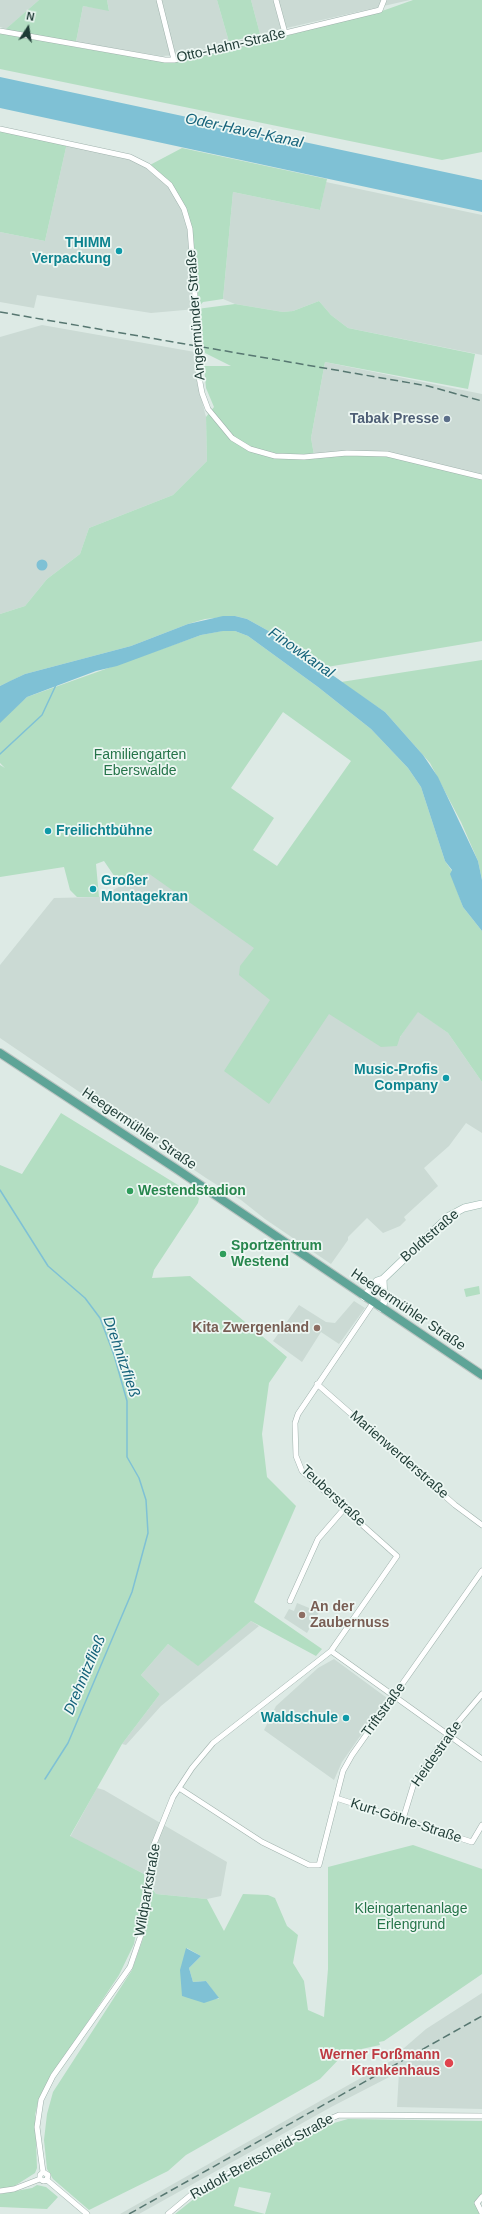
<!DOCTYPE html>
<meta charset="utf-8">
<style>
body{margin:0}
#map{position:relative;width:482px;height:2214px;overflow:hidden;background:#ddeae5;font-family:Helvetica,sans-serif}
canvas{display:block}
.north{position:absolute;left:8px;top:8px;width:40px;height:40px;-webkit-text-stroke:3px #edf7f3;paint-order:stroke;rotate:12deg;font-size:11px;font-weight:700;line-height:16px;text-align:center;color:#1e3b35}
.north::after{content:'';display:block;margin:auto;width:14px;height:18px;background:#1e3b35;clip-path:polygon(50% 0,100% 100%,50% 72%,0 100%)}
</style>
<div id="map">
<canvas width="482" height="2214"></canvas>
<div class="north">N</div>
</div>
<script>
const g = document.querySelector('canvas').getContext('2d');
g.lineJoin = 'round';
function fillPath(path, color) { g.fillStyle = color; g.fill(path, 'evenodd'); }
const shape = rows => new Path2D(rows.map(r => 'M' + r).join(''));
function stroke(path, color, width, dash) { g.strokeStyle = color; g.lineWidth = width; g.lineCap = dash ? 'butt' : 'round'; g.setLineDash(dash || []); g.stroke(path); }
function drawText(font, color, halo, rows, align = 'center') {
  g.font = font + ' Helvetica,sans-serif'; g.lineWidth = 3.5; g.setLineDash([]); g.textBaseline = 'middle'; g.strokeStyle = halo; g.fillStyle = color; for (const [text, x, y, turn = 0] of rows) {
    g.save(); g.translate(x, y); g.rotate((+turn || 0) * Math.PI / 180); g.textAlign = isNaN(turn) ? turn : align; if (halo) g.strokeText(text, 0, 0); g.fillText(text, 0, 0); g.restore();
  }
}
fillPath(shape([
 [0,0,39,0,6,29,0,27],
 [107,0,217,0,229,42,179,55,161,56,76,42,83,6,109,10],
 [251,0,410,0,260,34],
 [67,143,121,155,148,166,175,192,190,229,196,309,151,313,37,295,34,308,0,302,0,232,45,241],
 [326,182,482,215,482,355,348,328,331,315,319,301,293,311,283,312,235,304,223,299,233,192,320,210],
 [42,325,195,352,197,381,206,417,207,461,173,495,89,528,80,554,47,579,25,606,0,614,0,337],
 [325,362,482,394,482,477,314,455,311,438],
 [148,872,385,1037,400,1037,418,1011,448,1033,482,1082,482,1133,466,1123,449,1146,424,1168,438,1186,404,1217,406,1220,400,1226,383,1233,367,1218,348,1237,348,1240,331,1264,265,1219,241,1200,206,1178,0,1038,0,965,54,898,99,897],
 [354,1301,365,1308,339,1344,321,1332,302,1362,273,1341,299,1305,326,1322,335,1323],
 [297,1603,319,1612,307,1633,284,1618,289,1609,294,1611],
 [251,1621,259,1626,161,1706,126,1745,122,1744,160,1694,141,1675,168,1644,198,1665],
 [334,1659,387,1698,342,1762,334,1780,264,1730,276,1706,318,1668],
 [97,1788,104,1790,227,1862,221,1896,207,1899,156,1894,144,1874,70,1837],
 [482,1993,482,2109,397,2107,399,2072,333,2106,139,2214,120,2214,398,2057,396,2055,426,2029]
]), '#cbdad4');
fillPath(shape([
 [39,0,107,0,109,11,83,6,75,47,170,63,227,51,385,10,413,0,482,0,482,152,442,160,0,69,0,34],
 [217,0,251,0,260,34,229,42],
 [0,130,67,143,45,241,0,232],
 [182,148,327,179,320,210,233,192,223,299,203,302,197,309,235,304,283,312,293,311,319,301,331,315,348,328,475,354,468,389,325,362,311,438,314,455,387,454,482,477,482,641,321,668,274,634,247,619,235,616,205,619,188,624,131,646,25,674,0,686,0,614,25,606,47,579,80,554,89,528,173,495,207,461,206,417,214,407,206,388,204,366,231,366,205,353,196,309,190,229,175,192,148,166],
 [222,631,235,631,248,636,318,687,371,729,408,768,421,787,445,861,452,871,451,874,463,907,482,931,482,1082,448,1033,418,1012,400,1037,397,1046,381,1047,329,1014,269,1104,224,1071,270,1000,239,975,240,966,254,948,148,873,121,886,104,861,96,864,99,897,77,897,70,890,64,867,0,877,0,765,5,768,0,763,0,721,27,697,201,635],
 [283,712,351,761,277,866,253,850,274,818,231,788],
 [482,660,482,880,478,861,461,822,430,763,385,712,341,682],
 [61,1113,199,1198,198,1203,154,1270,152,1278,190,1276,287,1357,269,1383,262,1434,267,1477,296,1506,254,1602,322,1649,316,1656,251,1621,198,1666,168,1644,141,1675,160,1694,122,1744,70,1836,144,1874,144,1887,134,1944,119,1975,47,2083,38,2102,35,2115,37,2168,35,2173,13,2187,0,2189,0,1165,22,1174],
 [479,1286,480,1294,466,1297,464,1289],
 [413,1845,482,1869,482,1974,384,2041,379,2042,380,2045,357,2050,341,2057,320,2079,186,2155,168,2171,89,2210,53,2179,47,2169,44,2140,47,2114,53,2092,132,1970,145,1933,150,1907,150,1885,156,1894,207,1899,224,1931,243,1894,268,1895,275,1898,287,1926,298,1935,293,1963,304,1981,308,2010,324,2017,328,1969,328,1867],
 [187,1948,201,1956,189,1968,193,1982,206,1981,219,1999,182,1996],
 [348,2119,482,2121,482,2196,475,2203,482,2214,175,2214,195,2198,327,2125],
 [239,2187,271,2193,265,2214,234,2206],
 [37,2185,46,2187,58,2197,47,2209,0,2207,0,2194,32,2188]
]), '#b3dec2');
fillPath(shape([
 [0,77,482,180,482,212,0,108],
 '36.5 565a5.5 5.5 0 1 1 11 0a5.5 5.5 0 1 1-11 0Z',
 [223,616,235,616,247,619,274,634,385,712,423,755,438,777,478,861,482,880,482,931,463,907,450,874,452,870,445,861,421,787,408,768,371,729,318,687,248,636,235,631,223,631,201,635,117,666,96,671,27,697,0,723,0,686,10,681,25,674,131,646,188,624],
 [186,1948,201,1956,189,1968,193,1982,206,1981,219,1998,204,2003,182,1996,180,1970]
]), '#7fc1d5');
stroke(shape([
 [0,754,42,715,56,685],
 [0,1190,48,1266,85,1298,100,1318,114,1355,127,1401,127,1457,139,1478,146,1500,148,1533,132,1592,68,1743,45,1779]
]), '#7fc1d5', 1.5);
const street = shape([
 [159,0,174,60],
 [276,0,285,33],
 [0,31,165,60,174,60,380,10,384,0],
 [0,129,130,157,148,166,170,185,184,209,190,229,196,309,199,377,202,393,208,409,232,438,250,449,275,456,304,457,347,453,387,454,482,477],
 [317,1384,455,1505,482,1525],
 [290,1601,318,1539,344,1509],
 [331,1651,482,1759],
 [179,1788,262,1842,309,1865,319,1865,343,1771,352,1755,482,1571],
 [336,1798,472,1842,482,1825],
 [403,1819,414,1783,448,1734,482,1694],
 [43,2172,48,2175,47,2180],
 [40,2179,40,2175,43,2172,37,2127,41,2100,53,2076,130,1967,142,1932,154,1844,173,1797,192,1768,213,1743,331,1651,397,1556,302,1471,296,1456,295,1423,298,1414,373,1303],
 [40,2179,43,2181,47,2180,87,2214],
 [0,2191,14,2189,40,2179],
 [482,2197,477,2203,482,2213],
 [168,2214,192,2194,314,2126,339,2115,482,2116]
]);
const secondary = shape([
 [364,1297,377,1281,383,1279,449,1216,464,1208,482,1204],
 [381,1308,384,1302,383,1279]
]);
const primary = shape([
 [0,1053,178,1170,482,1375]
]);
stroke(street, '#a0b2ad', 6);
stroke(secondary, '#9bb7af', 8);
stroke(primary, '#bcc4c2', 10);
stroke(street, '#fff', 5);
stroke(secondary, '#fff', 7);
stroke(primary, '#5ea497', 8);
stroke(shape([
 [0,312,428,386,482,401],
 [129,2214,482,2016]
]), '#577771', 1.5, [8, 4]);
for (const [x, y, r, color] of [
 [119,251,4,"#0f9aa8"],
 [447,419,4,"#5c6f8a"],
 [48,831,4,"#0f9aa8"],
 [93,889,4,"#0f9aa8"],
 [446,1078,4,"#0f9aa8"],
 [130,1191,4,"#2e9e5b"],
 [223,1254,4,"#2e9e5b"],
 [317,1328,4,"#8d6e63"],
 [302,1615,4,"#8d6e63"],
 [346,1718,4,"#0f9aa8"],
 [449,2063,5,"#e0444e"]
]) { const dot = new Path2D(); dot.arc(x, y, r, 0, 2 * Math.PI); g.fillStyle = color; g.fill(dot); stroke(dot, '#edf7f3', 1.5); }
drawText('14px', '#1e3b35', '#edf7f3', [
 ["Otto-Hahn-Straße",231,46,-13],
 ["Angermünder Straße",196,315,-94],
 ["Heegermühler Straße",139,1129,34],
 ["Boldtstraße",430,1236,-41],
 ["Heegermühler Straße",408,1310,34],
 ["Marienwerderstraße",399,1455,41],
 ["Teuberstraße",333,1496,43],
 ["Triftstraße",384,1710,-54],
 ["Heidestraße",437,1754,-55],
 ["Kurt-Göhre-Straße",406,1821,18],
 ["Wildparkstraße",148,1890,-80],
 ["Rudolf-Breitscheid-Straße",262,2157,-29]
]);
drawText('bold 14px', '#0d838f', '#edf7f3', [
 ["THIMM",111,243],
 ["Verpackung",111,259],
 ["Freilichtbühne",56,831,"left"],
 ["Großer",101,881,"left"],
 ["Montagekran",101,897,"left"],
 ["Music-Profis",438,1070],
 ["Company",438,1086],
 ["Waldschule",338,1718]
], 'right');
drawText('bold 14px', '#4e5e75', '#edf7f3', [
 ["Tabak Presse",439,419]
], 'right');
drawText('14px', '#257449', '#edf7f3', [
 ["Familiengarten",140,755],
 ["Eberswalde",140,771],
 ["Kleingartenanlage",411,1909],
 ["Erlengrund",411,1925]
]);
drawText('bold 14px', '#27864d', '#edf7f3', [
 ["Westendstadion",138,1191],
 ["Sportzentrum",231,1246],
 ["Westend",231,1262]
], 'left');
drawText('bold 14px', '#785e54', '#edf7f3', [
 ["Kita Zwergenland",309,1328],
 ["An der",310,1607,"left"],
 ["Zaubernuss",310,1623,"left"]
], 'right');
drawText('bold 14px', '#be3a42', '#edf7f3', [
 ["Werner Forßmann",440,2055],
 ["Krankenhaus",440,2071]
], 'right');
drawText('italic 15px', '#14627a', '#edf7f3', [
 ["Oder-Havel-Kanal",244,131,12],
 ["Finowkanal",301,653,35],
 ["Drehnitzfließ",121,1357,71],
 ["Drehnitzfließ",85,1675,-67]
]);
</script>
